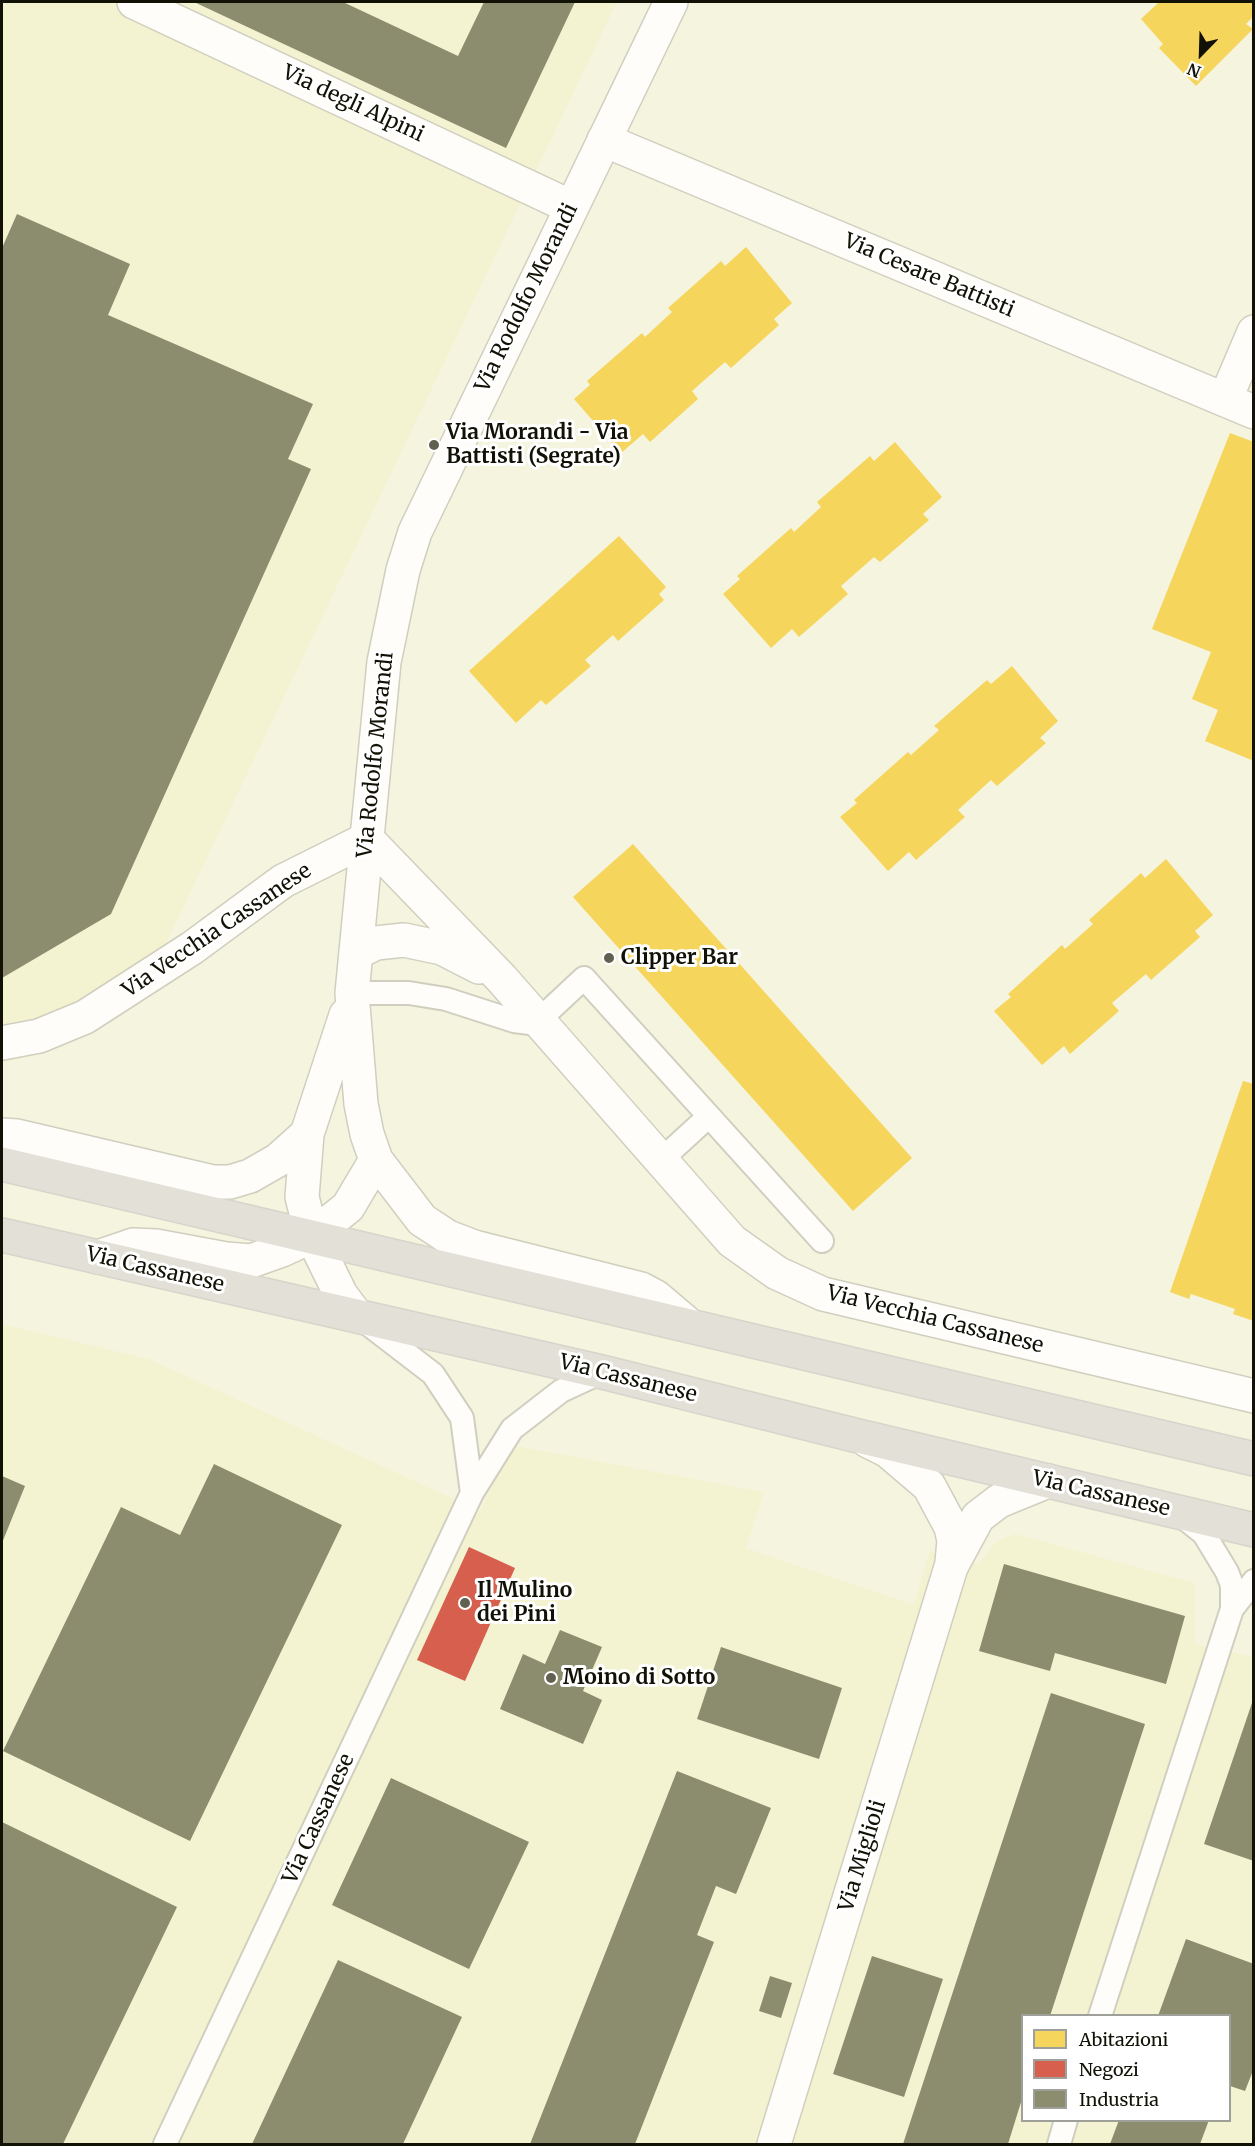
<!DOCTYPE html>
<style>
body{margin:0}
#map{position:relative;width:1255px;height:2146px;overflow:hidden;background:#f5f4df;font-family:Merriweather,serif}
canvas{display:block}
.frame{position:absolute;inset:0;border:3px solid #111105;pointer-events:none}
.legend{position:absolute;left:1021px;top:2014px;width:210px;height:108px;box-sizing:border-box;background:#fff;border:2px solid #a0a09b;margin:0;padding:8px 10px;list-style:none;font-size:18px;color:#111105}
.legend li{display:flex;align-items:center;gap:12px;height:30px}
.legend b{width:30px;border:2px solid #a0a09b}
.north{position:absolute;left:1171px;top:24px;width:60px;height:60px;-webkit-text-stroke:4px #fff;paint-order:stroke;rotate:203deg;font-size:16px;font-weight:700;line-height:24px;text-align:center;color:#111105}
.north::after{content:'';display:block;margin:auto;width:21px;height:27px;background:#111105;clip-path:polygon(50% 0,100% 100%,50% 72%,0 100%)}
</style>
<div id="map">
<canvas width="1255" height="2146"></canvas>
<div class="frame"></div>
<ul class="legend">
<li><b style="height:16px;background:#f6d55c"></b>Abitazioni</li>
<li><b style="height:16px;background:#d6604d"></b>Negozi</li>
<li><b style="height:16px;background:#8c8c6e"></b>Industria</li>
</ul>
<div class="north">N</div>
</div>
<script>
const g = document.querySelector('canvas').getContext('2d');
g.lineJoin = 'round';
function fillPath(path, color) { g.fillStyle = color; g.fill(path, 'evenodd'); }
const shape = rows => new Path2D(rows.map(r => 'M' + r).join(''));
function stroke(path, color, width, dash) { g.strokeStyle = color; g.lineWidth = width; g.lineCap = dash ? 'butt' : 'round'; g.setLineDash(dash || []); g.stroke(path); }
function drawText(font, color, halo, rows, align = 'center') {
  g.font = font + ' Merriweather,serif'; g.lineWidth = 6; g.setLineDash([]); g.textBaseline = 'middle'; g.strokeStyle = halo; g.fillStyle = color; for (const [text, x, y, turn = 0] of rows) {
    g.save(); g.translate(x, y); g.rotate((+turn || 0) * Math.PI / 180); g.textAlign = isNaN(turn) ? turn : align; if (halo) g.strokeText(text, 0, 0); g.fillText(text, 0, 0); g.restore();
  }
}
fillPath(shape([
 [2,2,617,2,136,1006,52,1051,2,1063],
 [2,1324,149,1359,480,1511,511,1445,764,1492,746,1548,914,1605,930,1550,978,1564,997,1541,1015,1534,1195,1583,1195,1644,1253,1657,1253,2144,2,2144],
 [1022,2016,1230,2016,1230,2120,1022,2120]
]), '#f4f3d1');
fillPath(shape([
 [1159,2,1254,2,1254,16,1246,24,1253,29,1196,86,1159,48,1163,44,1141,19],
 [746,247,792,303,774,319,779,325,731,368,725,362,692,391,698,399,650,442,643,434,621,453,574,399,590,385,587,381,642,333,645,337,672,312,668,308,721,261,725,266],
 [1230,433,1254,442,1254,761,1205,741,1218,710,1192,699,1211,652,1152,629],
 [895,442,942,497,923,514,929,520,880,562,874,557,841,586,848,594,799,637,792,629,771,648,723,594,740,579,737,576,791,528,794,532,821,507,817,502,870,456,874,461],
 [619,536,666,587,659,594,664,600,618,641,613,635,585,660,591,666,546,705,541,700,516,723,469,671],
 [1012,666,1058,721,1040,738,1046,743,997,786,991,780,958,810,965,817,916,860,909,852,888,871,840,817,857,803,854,800,908,752,911,755,939,730,934,726,987,680,991,684],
 [633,844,912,1158,853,1211,573,897],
 [1166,859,1213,915,1195,931,1200,937,1151,980,1146,974,1112,1003,1119,1011,1070,1054,1064,1046,1042,1065,994,1011,1011,997,1008,994,1062,945,1065,949,1093,924,1089,920,1141,873,1145,878],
 [1243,1081,1254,1084,1254,1321,1233,1314,1235,1309,1191,1294,1189,1299,1170,1292]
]), '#f6d55c');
fillPath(shape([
 [469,1547,515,1568,465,1681,417,1660]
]), '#d6604d');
fillPath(shape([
 [194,2,343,2,458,56,484,2,575,2,506,148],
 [17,214,130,264,108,315,313,404,288,459,311,469,111,914,2,978,2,248],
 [214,1464,342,1525,190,1841,3,1751,121,1507,180,1535],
 [2,1476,25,1486,2,1543],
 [1004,1564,1185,1616,1166,1684,1055,1653,1050,1671,979,1651],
 [560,1630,602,1647,583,1691,602,1700,583,1744,500,1709,523,1654,545,1664],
 [721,1647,842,1688,819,1759,697,1719],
 [1051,1693,1145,1724,1050,2016,1022,2016,1022,2099,1008,2144,903,2144],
 [1253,1700,1254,1700,1254,1861,1204,1844],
 [677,1771,771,1808,736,1894,716,1886,697,1935,714,1942,635,2144,530,2144],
 [391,1778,529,1842,469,1969,332,1905],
 [2,1822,177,1907,63,2144,2,2144],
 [1186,1939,1254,1964,1254,2068,1245,2091,1230,2086,1230,2016,1158,2016],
 [872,1956,943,1979,904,2097,833,2074],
 [338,1960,462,2017,403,2144,252,2144],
 [770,1976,792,1983,781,2018,759,2011],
 [1119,2120,1209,2120,1200,2144,1110,2144]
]), '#8c8c6e');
const service = shape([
 [352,993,409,993,446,999,514,1021,530,1023,538,1021,584,978,822,1241],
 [661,1160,709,1116],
 [364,1321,433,1374,462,1418,472,1493],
 [1183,1517,1204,1534,1227,1572,1232,1585,1232,1609],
 [1100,2016,1232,1609,1254,1581],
 [165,2144,472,1493,512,1429,561,1391,602,1372],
 [1059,2144,1066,2120]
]);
const minor = shape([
 [134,2,571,207],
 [604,140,1254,412],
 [1225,400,1254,332],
 [356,953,376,943,404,940,442,948,479,967],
 [2,1043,39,1036,85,1017,192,948,283,881,367,839,502,979,732,1241,777,1273,823,1294,1254,1396],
 [868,1441,888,1451,929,1486,951,1527,954,1541,952,1562],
 [774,2144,951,1567,978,1517,999,1501,1048,1481]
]);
const tertiary = shape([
 [671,2,415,532,403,570,384,662,352,993,361,1104,367,1134,376,1160,422,1220,448,1237,474,1247,641,1289,656,1297,689,1325],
 [346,1015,307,1134,302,1197,312,1236,348,1207,376,1160],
 [2,1135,17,1136,213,1182,230,1182,250,1176,278,1160,307,1134]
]);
const secondary = shape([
 [98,1257,133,1245,156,1246,226,1259,251,1261,282,1250,312,1236,341,1295,356,1315]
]);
const primary = shape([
 [2,1164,1254,1459],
 [2,1235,602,1372,854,1435,1254,1530]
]);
stroke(service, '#d0cfbf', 26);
stroke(minor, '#d0cfbf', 36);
stroke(tertiary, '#d0cfbf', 36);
stroke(secondary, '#d0cfbf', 36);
stroke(primary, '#d5d5cb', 36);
stroke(service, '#fefdfa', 22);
stroke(minor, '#fefdfa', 33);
stroke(tertiary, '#fefdfa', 33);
stroke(secondary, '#fefdfa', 33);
stroke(primary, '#e3e0d7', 33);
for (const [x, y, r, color] of [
 [434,445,6,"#616051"],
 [609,958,6,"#616051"],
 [465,1603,6,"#616051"],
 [551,1678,6,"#616051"]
]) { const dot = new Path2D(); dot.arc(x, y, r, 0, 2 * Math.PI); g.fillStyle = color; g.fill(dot); stroke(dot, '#fff', 2); }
drawText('21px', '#111105', '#fff', [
 ["Via degli Alpini",353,104,25],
 ["Via Cesare Battisti",929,276,23],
 ["Via Rodolfo Morandi",527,298,-64],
 ["Via Rodolfo Morandi",376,755,-84],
 ["Via Vecchia Cassanese",217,931,-34],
 ["Via Cassanese",155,1270,13],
 ["Via Vecchia Cassanese",935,1320,14],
 ["Via Cassanese",628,1379,14],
 ["Via Cassanese",1101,1494,13],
 ["Via Cassanese",319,1819,-65],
 ["Via Miglioli",863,1856,-73]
]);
drawText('bold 21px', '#111105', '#fff', [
 ["Via Morandi - Via",446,433],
 ["Battisti (Segrate)",446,457],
 ["Clipper Bar",621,958],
 ["Il Mulino",477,1591],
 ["dei Pini",477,1615],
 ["Moino di Sotto",563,1678]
], 'left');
</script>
